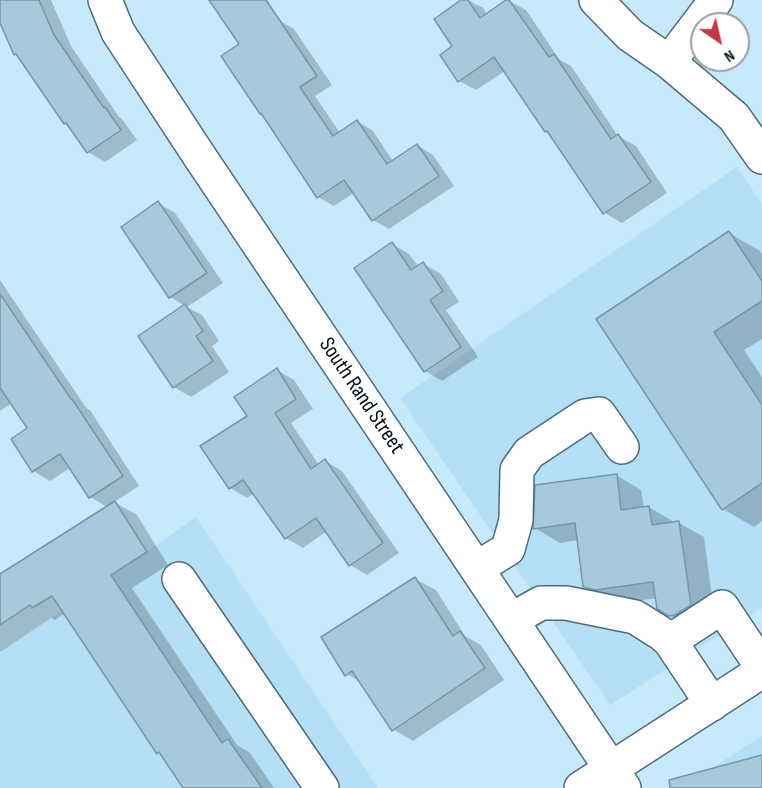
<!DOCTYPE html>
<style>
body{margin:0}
#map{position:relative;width:762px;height:788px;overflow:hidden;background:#c6eafc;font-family:"Sofia Sans Condensed",sans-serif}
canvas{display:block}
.north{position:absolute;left:690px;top:12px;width:60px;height:60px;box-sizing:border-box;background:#fff;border:2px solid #9a9fa1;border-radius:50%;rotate:146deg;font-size:16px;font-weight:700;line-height:24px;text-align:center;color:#030e14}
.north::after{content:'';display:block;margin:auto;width:21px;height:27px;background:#c63640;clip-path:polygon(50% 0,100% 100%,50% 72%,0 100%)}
</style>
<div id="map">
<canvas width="762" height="788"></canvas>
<div class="north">N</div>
</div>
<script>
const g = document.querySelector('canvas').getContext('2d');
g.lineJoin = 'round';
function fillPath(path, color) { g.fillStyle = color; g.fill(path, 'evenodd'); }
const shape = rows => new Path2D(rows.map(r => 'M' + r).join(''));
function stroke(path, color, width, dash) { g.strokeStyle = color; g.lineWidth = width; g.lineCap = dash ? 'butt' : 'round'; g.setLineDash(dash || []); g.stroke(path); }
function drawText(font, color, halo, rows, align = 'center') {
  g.font = font + ' "Sofia Sans Condensed",sans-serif'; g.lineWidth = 5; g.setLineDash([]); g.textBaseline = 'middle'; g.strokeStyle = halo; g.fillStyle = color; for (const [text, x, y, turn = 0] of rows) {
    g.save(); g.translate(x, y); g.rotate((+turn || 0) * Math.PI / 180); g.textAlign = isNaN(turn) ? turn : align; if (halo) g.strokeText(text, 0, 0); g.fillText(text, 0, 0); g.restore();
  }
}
fillPath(shape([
 [737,167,762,204,762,608,610,705,400,398],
 [196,517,378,788,0,788,0,651,59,613],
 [762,736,762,788,681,788]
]), '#b4dff6');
fillPath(shape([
 [0,0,51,0,71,46,119,117,122,119,137,140,105,162,88,152,71,127,65,123,20,57,15,54,0,19],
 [210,0,267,0,282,22,294,29,332,85,315,96,340,133,357,121,373,131,393,161,417,145,433,155,454,186,389,229,373,220,355,192,334,206,318,197,264,115,261,113,241,45],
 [463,0,468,0,483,8,487,15,508,0,526,10,559,59,571,66,618,136,636,146,667,193,622,223,605,213,551,135,546,131,505,71,476,90,459,81,455,46],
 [158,203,175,213,223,283,187,307,202,315,219,341,212,346,229,372,191,397,174,387,140,336,185,306,170,297],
 [729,233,760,251,762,254,762,339,744,350,762,377,762,521,754,527,723,509,598,319],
 [392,244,409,254,419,267,424,264,441,274,459,302,446,310,478,357,442,381,425,371],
 [0,280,87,409,90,410,139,486,114,502,137,515,168,565,132,588,237,745,250,753,274,788,185,788,164,756,158,752,65,613,55,620,51,618,0,652,0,576,107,507,90,497,70,468,50,481,33,471,29,429,12,403,0,411],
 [277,370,294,380,313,409,291,423,319,465,325,461,342,471,399,553,367,575,350,565,327,531,303,548,286,538,255,493,247,498,230,488,203,446,249,416],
 [616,475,641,490,644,508,649,507,674,522,674,523,679,523,704,537,715,619,695,629,669,615,657,598,622,603,610,601,585,586,578,540,560,543,535,528],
 [415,579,436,590,465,636,481,645,504,680,413,741,393,729,362,683,347,674]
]), '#0003');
const building = shape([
 [0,0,39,0,54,35,104,108,105,107,121,130,87,153,66,123,64,124,16,54,14,55,0,23,0,0],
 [209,0,266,0,317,76,300,87,333,136,357,120,387,164,417,144,439,176,372,221,344,180,317,198,261,113,260,114,221,56,239,44,209,0],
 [461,0,468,0,480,18,506,0,509,0,549,57,554,54,611,139,618,134,651,182,603,214,547,131,545,132,494,57,458,82,440,55,452,46,434,19,461,0],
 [158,201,207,273,169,298,121,227,158,201],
 [729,231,762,281,762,301,714,332,762,405,762,483,722,510,596,319,729,231],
 [392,242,411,270,423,262,443,291,430,300,461,347,424,372,354,268,392,242],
 [0,294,71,399,72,399,123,476,89,498,60,454,32,472,11,439,27,428,0,388,0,294],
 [185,304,203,331,196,336,213,361,173,388,138,336,185,304],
 [277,368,296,399,275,413,311,469,325,459,383,543,349,566,316,518,285,539,243,480,229,489,200,446,247,416,234,397,277,368],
 [617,474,621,510,649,506,652,525,679,521,691,605,675,615,669,616,657,609,653,582,595,590,583,587,575,523,533,529,535,485,617,474],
 [115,501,147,552,111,575,222,743,228,739,262,788,183,788,159,752,157,754,52,596,32,608,30,605,0,625,0,574,115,501],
 [415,577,453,636,460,631,485,668,392,731,352,671,345,676,321,637,415,577],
 [762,755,762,788,670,788,669,780,762,755]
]);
fillPath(building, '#a6c9db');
stroke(building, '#7597a8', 1.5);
const minor = shape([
 [105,0,118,32,200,157,624,788],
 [596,0,630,35,669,62,734,117,762,157],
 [669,62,716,0],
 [477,568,508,549,516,520,517,470,529,453,585,416,599,414,622,447],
 [179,579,322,788],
 [511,620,541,603,566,603,635,617,662,634,670,641,712,704],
 [670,641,722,607,762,667]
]);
const major = shape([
 [581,788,762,671]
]);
stroke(minor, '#4c6c7c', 36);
stroke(major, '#4c6c7c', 36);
stroke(minor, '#fff', 33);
stroke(major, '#fff', 33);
drawText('22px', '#030e14', '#fff', [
 ["South Rand Street",361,396,56]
]);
</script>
